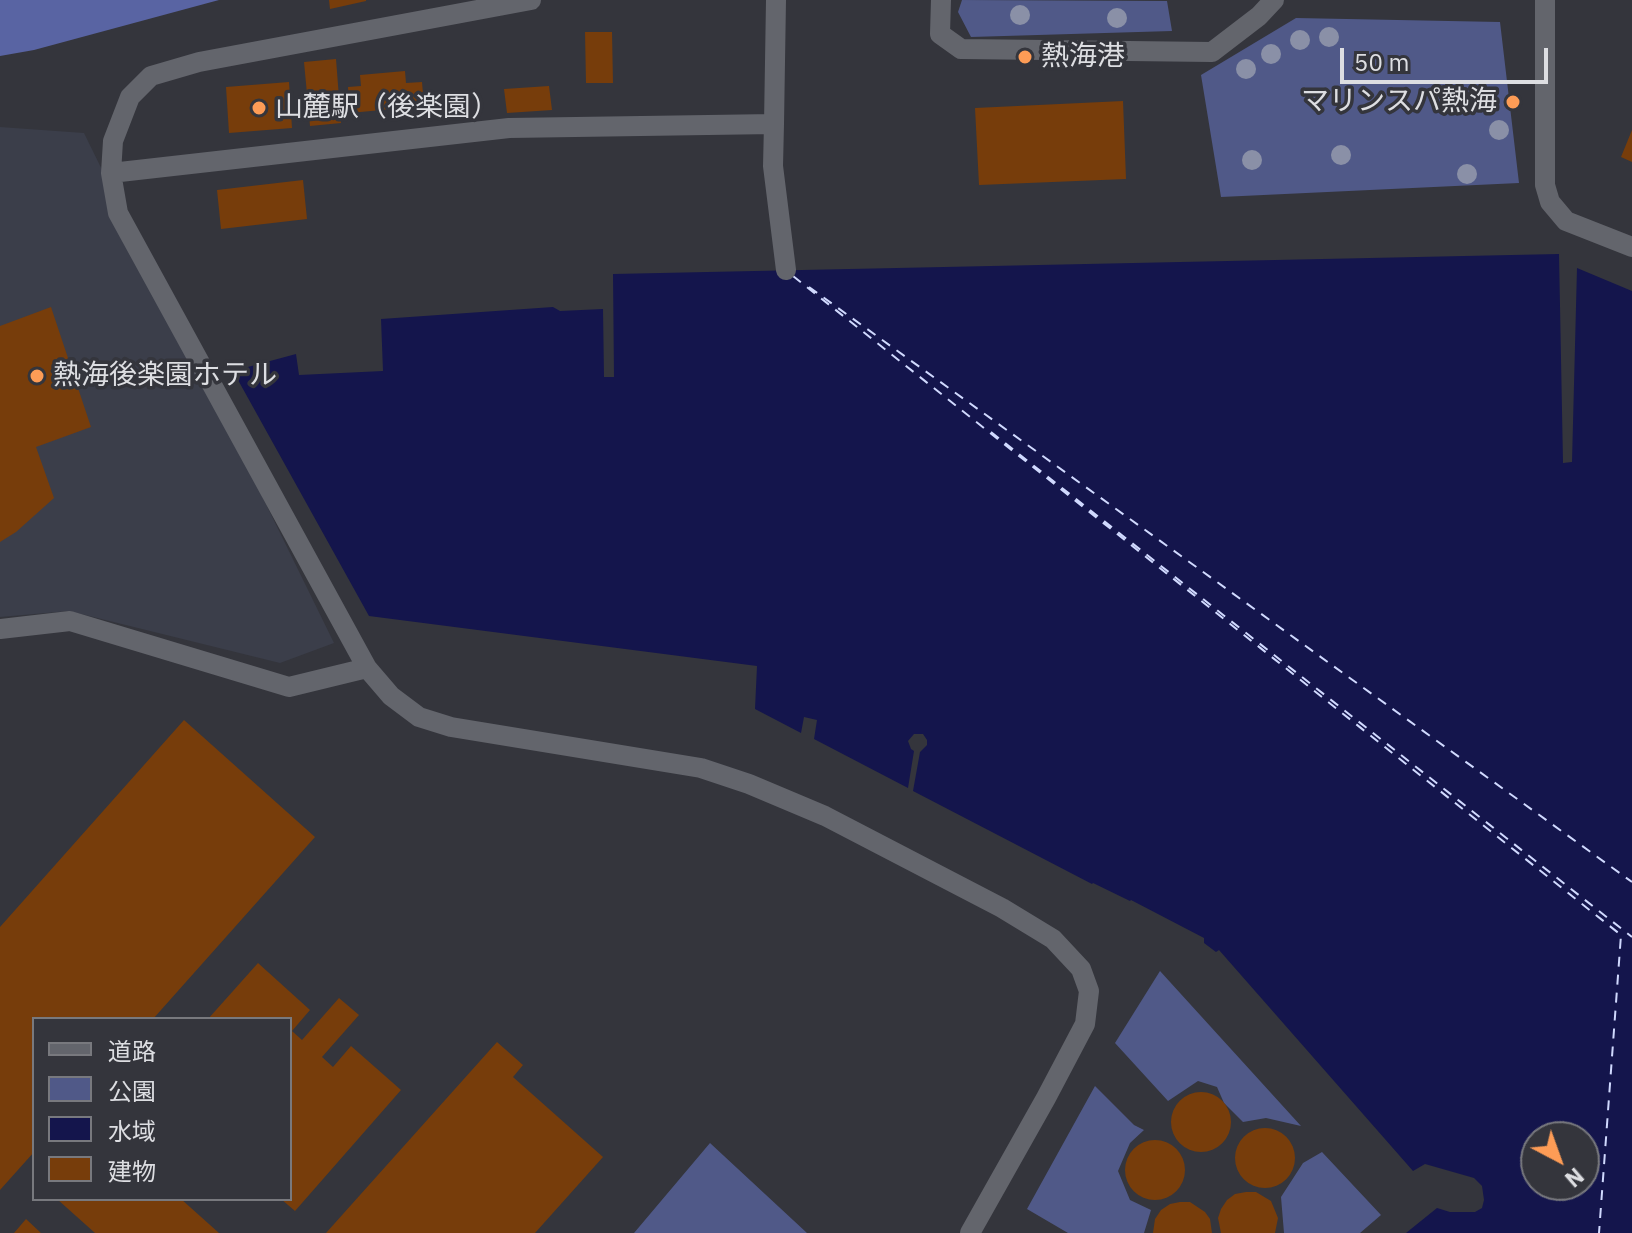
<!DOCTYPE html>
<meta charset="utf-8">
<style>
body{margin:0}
#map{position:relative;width:1632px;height:1233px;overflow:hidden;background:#34353c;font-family:"IBM Plex Sans","Noto Sans JP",sans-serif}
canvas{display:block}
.legend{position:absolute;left:32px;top:1017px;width:260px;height:184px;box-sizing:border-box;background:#34353c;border:2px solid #78797e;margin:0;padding:10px 14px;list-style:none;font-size:24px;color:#dddee2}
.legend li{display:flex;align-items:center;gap:16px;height:40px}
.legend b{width:40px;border:2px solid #78797e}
.north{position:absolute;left:1520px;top:1121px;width:80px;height:80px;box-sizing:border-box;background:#34353c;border:2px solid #78797e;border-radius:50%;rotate:139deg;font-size:22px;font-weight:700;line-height:32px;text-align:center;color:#dddee2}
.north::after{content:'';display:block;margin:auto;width:28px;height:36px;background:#fd9c56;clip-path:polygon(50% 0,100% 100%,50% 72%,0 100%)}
.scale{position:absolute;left:1340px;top:48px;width:208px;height:36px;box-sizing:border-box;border:4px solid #dddee2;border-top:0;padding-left:10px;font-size:24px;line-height:28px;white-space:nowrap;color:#dddee2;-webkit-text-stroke:6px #34353c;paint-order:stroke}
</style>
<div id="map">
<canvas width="1632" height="1233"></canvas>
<ul class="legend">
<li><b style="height:10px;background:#63656c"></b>道路</li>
<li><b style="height:22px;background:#505988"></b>公園</li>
<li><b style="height:22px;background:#14154c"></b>水域</li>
<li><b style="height:22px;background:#773d0b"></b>建物</li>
</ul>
<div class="north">N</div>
<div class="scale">50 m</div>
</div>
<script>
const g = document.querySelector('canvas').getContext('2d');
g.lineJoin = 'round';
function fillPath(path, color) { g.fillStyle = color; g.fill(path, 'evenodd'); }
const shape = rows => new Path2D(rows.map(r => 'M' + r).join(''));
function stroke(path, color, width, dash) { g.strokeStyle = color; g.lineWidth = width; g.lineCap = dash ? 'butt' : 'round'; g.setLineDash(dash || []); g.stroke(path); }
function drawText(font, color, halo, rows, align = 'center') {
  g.font = font + ' "IBM Plex Sans","Noto Sans JP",sans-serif'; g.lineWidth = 7; g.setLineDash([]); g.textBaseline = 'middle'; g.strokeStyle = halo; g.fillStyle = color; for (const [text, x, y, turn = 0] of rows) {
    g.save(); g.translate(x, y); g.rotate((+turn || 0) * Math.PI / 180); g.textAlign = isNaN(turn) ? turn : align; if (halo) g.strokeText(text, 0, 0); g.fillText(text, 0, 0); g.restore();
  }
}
fillPath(shape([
 [0,127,84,133,334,643,280,663,69,611,0,617]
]), '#3b3e4a');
fillPath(shape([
 [962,0,1167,1,1172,31,971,37,958,12],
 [1296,18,1500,22,1519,183,1221,197,1201,75],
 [1160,971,1301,1126,1266,1118,1243,1122,1224,1103,1217,1087,1198,1081,1168,1101,1115,1043],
 [1095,1086,1134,1125,1144,1130,1130,1143,1118,1171,1130,1200,1151,1210,1144,1233,1068,1233,1027,1209],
 [710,1143,807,1233,634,1233],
 [1322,1152,1381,1215,1360,1233,1284,1233,1281,1197,1303,1163]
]), '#505988');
fillPath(shape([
 [0,0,219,0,34,50,0,56]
]), '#5964a3');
fillPath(shape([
 [1559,254,1563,463,1572,462,1577,268,1632,291,1632,1233,1406,1233,1437,1208,1450,1212,1475,1212,1482,1208,1484,1200,1482,1186,1474,1178,1425,1164,1413,1171,1219,950,1216,952,1204,943,1204,938,1131,900,1130,901,1093,883,1092,884,913,791,920,752,927,745,927,740,923,734,914,734,908,741,911,749,914,751,908,788,814,739,817,720,804,717,801,733,755,709,757,666,369,616,233,371,296,354,299,375,383,371,381,319,553,307,560,311,603,309,604,377,614,377,613,274],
 [1536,1137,1584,1137,1584,1185,1536,1185]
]), '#14154c');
stroke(shape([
 [793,276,1621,935,1599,1233],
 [809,287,1632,882],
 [991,432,1632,937]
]), '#d0d9fe', 2, [10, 8]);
fillPath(shape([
 [329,0,366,0,366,1,330,9],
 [585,32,612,32,613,83,586,83],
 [336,59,341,123,310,126,304,62],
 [405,71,406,83,422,82,424,106,350,113,348,87,361,86,360,75],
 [289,82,292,128,229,133,226,87],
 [549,86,552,110,507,113,504,89],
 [1123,101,1126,179,979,185,975,108],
 [1632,130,1632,162,1621,157],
 [303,180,307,219,221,229,217,190],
 [51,307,91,427,36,447,54,498,16,532,0,542,0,326],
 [184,720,315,837,153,1019,34,1019,34,1152,0,1190,0,927],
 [258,963,310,1010,292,1031,302,1040,339,998,359,1015,322,1057,333,1067,351,1046,401,1090,295,1211,281,1199,290,1199,290,1019,208,1019],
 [497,1042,523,1065,513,1077,603,1157,535,1233,326,1233],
 '1171 1122a30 30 0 1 1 60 0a30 30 0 1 1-60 0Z',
 '1235 1158a30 30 0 1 1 60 0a30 30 0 1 1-60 0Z',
 '1125 1170a30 30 0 1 1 60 0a30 30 0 1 1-60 0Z',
 [1246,1192,1256,1192,1271,1201,1278,1218,1275,1233,1221,1233,1218,1218,1221,1209,1227,1200,1235,1194],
 [57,1199,181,1199,219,1233,95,1233],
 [1180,1202,1190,1202,1205,1212,1210,1219,1212,1233,1153,1233,1155,1219,1161,1210,1170,1204],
 [26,1219,41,1233,14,1233]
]), '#773d0b');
stroke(shape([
 [531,0,199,62,151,76,130,97,113,141,111,173,118,213,367,668,391,696,419,717,451,727,701,768,749,784,825,816,1002,908,1053,939,1081,969,1089,991,1085,1024,1046,1098,970,1233],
 [941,0,940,34,961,49,1212,52,1259,16,1274,0],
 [1545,0,1545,185,1550,202,1566,221,1632,247],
 [774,124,773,166,786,270],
 [111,173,509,128,774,124,776,0],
 [0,629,70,621,289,687,367,668]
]), '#63656c', 20);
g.fillStyle = '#8a90a7';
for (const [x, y] of [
 [1020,15],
 [1117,18],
 [1329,37],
 [1300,40],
 [1271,54],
 [1246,69],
 [1499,130],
 [1341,155],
 [1252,160],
 [1467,174]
]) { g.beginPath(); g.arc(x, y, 10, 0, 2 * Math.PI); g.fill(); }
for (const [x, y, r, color] of [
 [1025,57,8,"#fd9c56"],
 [1513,102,8,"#fd9c56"],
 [259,108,8,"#fd9c56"],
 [37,376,8,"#fd9c56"]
]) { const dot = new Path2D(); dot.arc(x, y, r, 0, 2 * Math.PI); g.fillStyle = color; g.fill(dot); stroke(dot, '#34353c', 3); }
drawText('28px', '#dddee2', '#34353c', [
 ["熱海港",1041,57],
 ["マリンスパ熱海",1497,102,"right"],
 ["山麓駅（後楽園）",275,108],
 ["熱海後楽園ホテル",53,376]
], 'left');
</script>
